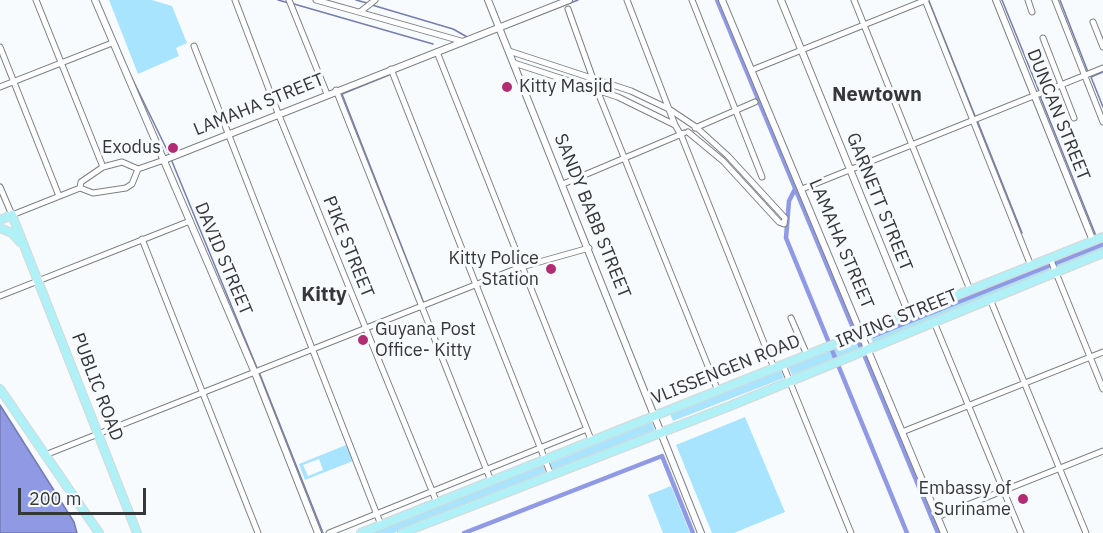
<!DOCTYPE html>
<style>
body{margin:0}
#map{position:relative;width:1103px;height:533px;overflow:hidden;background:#f7fbfd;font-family:"IBM Plex Sans",sans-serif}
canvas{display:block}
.scale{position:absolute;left:18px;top:488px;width:128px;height:27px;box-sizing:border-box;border:3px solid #353738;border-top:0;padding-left:8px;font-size:18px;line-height:21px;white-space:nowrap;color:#353738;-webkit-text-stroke:4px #f7fbfd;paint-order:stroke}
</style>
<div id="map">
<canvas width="1103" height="533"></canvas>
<div class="scale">200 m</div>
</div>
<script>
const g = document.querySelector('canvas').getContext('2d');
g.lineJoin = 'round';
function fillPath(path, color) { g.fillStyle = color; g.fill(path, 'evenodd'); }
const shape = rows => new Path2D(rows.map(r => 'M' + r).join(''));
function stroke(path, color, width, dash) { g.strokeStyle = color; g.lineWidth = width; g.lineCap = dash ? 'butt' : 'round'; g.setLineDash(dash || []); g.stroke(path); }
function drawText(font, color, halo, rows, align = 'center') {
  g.font = font + ' "IBM Plex Sans",sans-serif'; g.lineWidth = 6; g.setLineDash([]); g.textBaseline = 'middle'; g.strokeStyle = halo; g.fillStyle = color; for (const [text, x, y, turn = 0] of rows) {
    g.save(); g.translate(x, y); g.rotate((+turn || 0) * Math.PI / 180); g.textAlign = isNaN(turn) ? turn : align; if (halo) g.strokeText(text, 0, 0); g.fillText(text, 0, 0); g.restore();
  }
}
fillPath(shape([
 [109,0,152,0,172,6,187,43,176,48,179,56,138,74],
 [1103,240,1103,249,1057,267,1054,260],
 [1047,263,1050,270,873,343,869,334],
 [859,338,863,347,792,375,788,366],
 [781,370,784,378,673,421,670,414],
 [745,417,785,512,734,533,712,533,676,445],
 [652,422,655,431,553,470,550,463],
 [346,445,353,461,305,480,299,464],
 [319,459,323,470,308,476,303,465],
 [543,465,546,473,394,533,369,533],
 [671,486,690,533,663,533,648,495]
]), '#a9e4fe');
const water = shape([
 [0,405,74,522,77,533,0,533,0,405]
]);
fillPath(water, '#8f99e4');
stroke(water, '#747cb0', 1.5);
stroke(shape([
 [278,0,289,3],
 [356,0,367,3],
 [1002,0,1039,91],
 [1060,0,1088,72],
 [929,1,975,116],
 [294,4,433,44],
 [372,5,453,29,469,38],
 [506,28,578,0],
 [1103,72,1091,77,1103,107],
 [130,74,169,154],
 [389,75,342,94,423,301],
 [1040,96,1096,236],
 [977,120,1022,233],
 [171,159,257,368],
 [259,372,323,533]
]), '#747cb0', 1.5);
stroke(shape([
 [717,0,938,533],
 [796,187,789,201,786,238,907,533],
 [873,336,1103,244],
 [464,533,662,456,693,533]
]), '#8f99e4', 4.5);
const minor = shape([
 [36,0,103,167],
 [235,0,278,113,437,503],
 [289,0,327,94],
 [316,0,461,41],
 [627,0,675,125,681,135,774,368],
 [692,0,762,177],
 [854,0,970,290],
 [925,0,1031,266],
 [1028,0,1032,12],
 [1055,0,1103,122],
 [568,9,597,90,718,391],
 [360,12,375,0],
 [1093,22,1103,47],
 [1043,38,1074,118],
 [194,46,381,525],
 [0,47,59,196],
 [509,51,631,91,669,109,696,127,728,156,785,218,784,224,779,222,723,161,688,132],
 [437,52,592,442],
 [514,63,618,97,675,125],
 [391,69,551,475],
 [752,70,926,0],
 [0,87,112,43],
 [336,90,491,481],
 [695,128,755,102],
 [138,169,164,160],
 [563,184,684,133],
 [0,187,12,215,80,188,81,182,103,167,122,162,138,169],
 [80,188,93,193,126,188,132,184,138,169],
 [802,189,1103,68],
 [142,239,258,533],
 [1050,258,1103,389],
 [0,296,190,221],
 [990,299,1086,533],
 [791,318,807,355],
 [934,322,1021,533],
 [783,365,851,533],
 [902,432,1103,352],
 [45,455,518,268,589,248],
 [937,517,1103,451],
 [329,533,587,429]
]);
const tertiary = shape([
 [95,0,255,373,318,533],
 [488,0,701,533],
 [722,0,944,533],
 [781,0,909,314],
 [996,0,1093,241],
 [164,160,569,0]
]);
const primary = shape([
 [0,220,12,215,137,533],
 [0,228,12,233,20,242],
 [0,389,99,533],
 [361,533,1103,237],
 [402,533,730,406,1103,253]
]);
stroke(minor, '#7d8183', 7);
stroke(tertiary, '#7d8183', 8);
stroke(primary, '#d7d7d7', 10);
stroke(minor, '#fff', 5);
stroke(tertiary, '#fff', 6);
stroke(primary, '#aff1f6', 8);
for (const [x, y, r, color] of [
 [507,87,6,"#b12c73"],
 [173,148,6,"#b12c73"],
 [551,269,6,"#b12c73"],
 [363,340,6,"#b12c73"],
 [1023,499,6,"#b12c73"]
]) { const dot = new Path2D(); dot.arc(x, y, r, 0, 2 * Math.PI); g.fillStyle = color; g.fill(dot); stroke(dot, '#f7fbfd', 2); }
drawText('18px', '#353738', '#f7fbfd', [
 ["Kitty Masjid",519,87,"left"],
 ["Exodus",161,148],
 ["Kitty Police",539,259],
 ["Station",539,280],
 ["Guyana Post",375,330,"left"],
 ["Office- Kitty",375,351,"left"],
 ["Embassy of",1011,489],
 ["Suriname",1011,510]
], 'right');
drawText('18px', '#353738', '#f7fbfd', [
 ["LAMAHA STREET",259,105,-22],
 ["DUNCAN STREET",1058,115,68],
 ["GARNETT STREET",879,202,68],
 ["SANDY BABB STREET",592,216,68],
 ["LAMAHA STREET",841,244,67],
 ["PIKE STREET",348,247,68],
 ["DAVID STREET",223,259,67],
 ["IRVING STREET",897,319,-22],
 ["VLISSENGEN ROAD",726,370,-22],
 ["PUBLIC ROAD",97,387,69]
]);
drawText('bold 20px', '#353738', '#f7fbfd', [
 ["Newtown",877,95],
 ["Kitty",324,295]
]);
</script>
